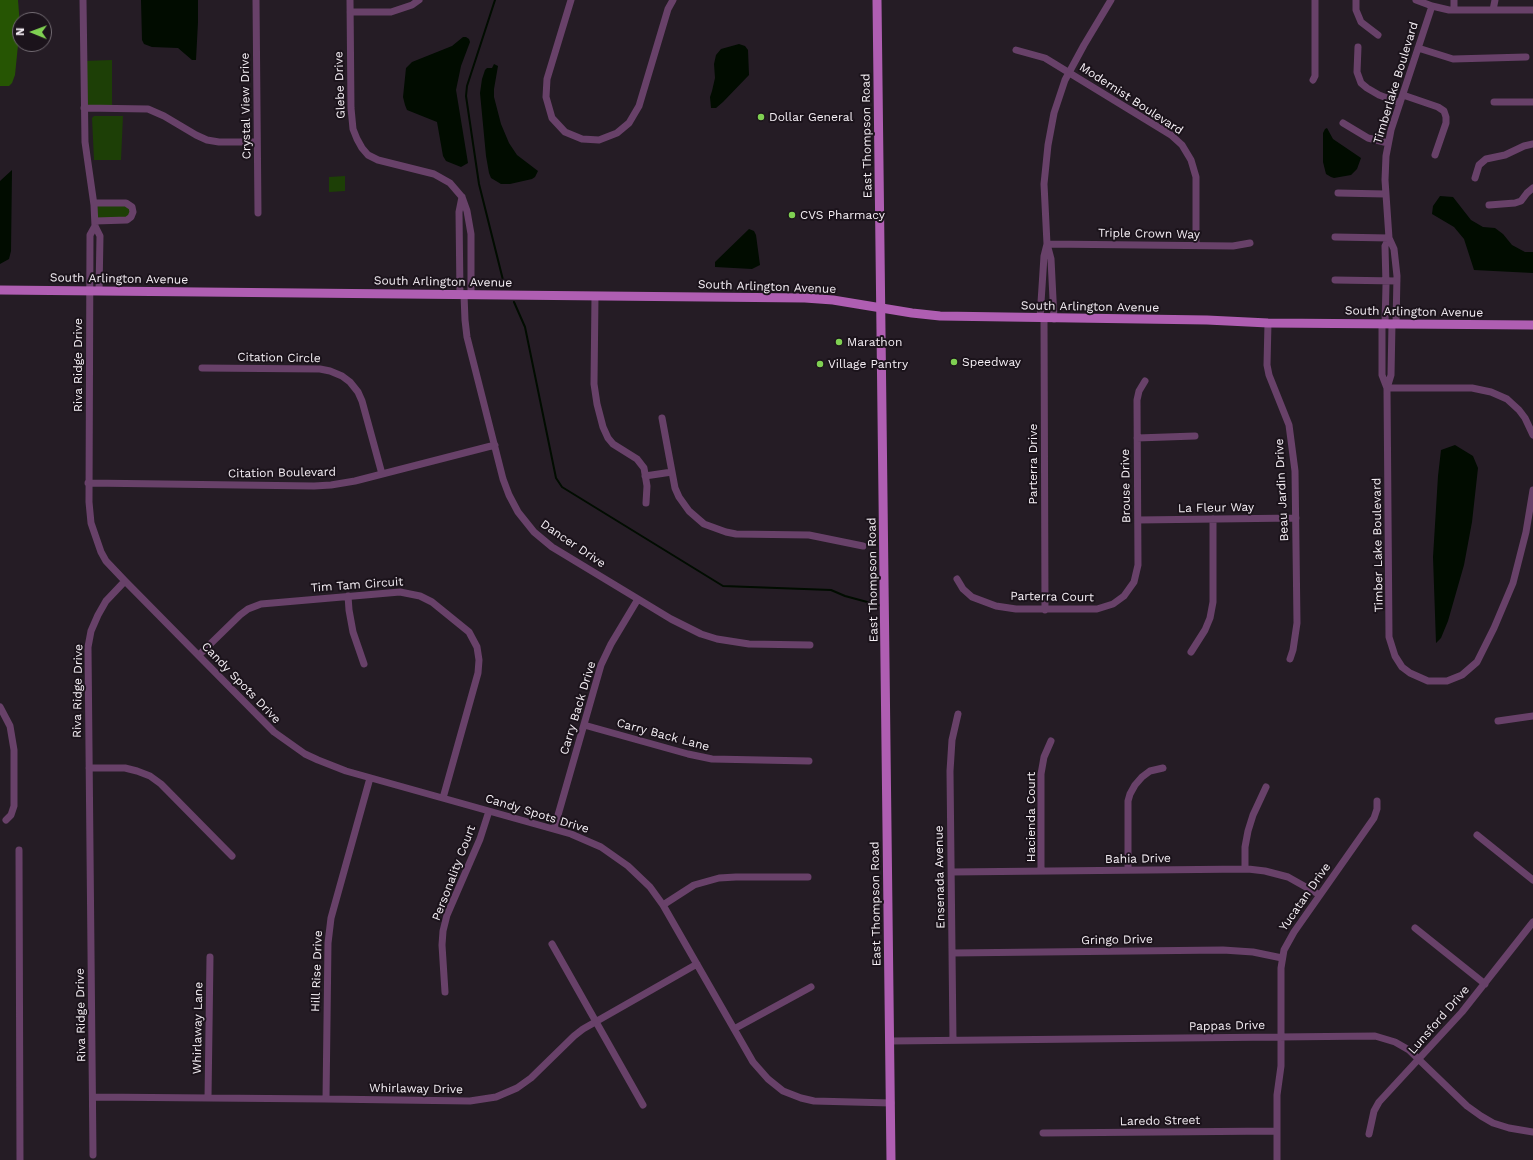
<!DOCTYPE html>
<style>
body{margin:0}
#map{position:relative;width:1533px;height:1160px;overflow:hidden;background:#251c25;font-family:"Work Sans",sans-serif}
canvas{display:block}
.north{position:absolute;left:12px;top:12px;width:40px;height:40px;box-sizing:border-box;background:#1b131b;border:1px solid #726b72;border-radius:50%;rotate:271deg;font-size:11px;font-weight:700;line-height:16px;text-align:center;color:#f5eff5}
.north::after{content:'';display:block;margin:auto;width:14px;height:18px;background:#7fd052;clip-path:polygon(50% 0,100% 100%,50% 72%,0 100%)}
</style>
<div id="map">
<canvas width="1533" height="1160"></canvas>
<div class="north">N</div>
</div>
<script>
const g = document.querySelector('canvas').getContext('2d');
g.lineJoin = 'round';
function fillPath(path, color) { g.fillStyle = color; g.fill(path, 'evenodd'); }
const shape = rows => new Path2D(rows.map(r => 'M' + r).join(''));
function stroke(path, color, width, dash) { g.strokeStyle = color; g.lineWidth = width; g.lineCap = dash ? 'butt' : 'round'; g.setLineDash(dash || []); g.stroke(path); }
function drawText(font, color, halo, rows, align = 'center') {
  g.font = font + ' "Work Sans",sans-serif'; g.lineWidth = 4; g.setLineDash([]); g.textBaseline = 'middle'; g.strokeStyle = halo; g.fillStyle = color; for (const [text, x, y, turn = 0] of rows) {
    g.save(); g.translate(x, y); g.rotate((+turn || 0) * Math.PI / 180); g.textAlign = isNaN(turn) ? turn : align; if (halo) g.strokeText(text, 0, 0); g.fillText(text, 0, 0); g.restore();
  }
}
fillPath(shape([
 [112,60,112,108,84,108,83,61],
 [94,116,123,116,121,160,94,160,92,118],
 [345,176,345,191,329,192,329,177],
 [129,204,131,217,95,221,94,205]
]), '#1d3f06');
fillPath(shape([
 [0,0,18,0,20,26,17,55,15,75,12,83,9,86,0,86]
]), '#265503');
fillPath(shape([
 [141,0,198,0,198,22,196,60,192,60,178,48,152,47,144,44,142,40],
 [463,37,466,37,469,39,470,42,461,66,456,90,468,163,461,167,446,161,443,156,437,122,407,110,405,105,403,97,406,68,412,62,452,46],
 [739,44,745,46,748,50,749,75,723,102,716,108,711,108,710,97,712,91,715,78,714,64,716,55,721,49],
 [494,64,498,66,494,89,494,97,501,124,509,143,517,155,538,171,535,177,532,179,510,184,501,184,491,178,489,173,486,156,480,93,482,79,485,70,487,68,492,68],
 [1327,128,1333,139,1361,158,1357,169,1351,175,1334,178,1331,177,1326,174,1323,162,1323,133,1325,129],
 [12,170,11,251,9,259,0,264,0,181],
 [1440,196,1453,197,1471,220,1483,227,1495,228,1503,234,1512,245,1525,252,1533,252,1533,273,1474,270,1464,239,1454,227,1432,214,1433,206],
 [749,229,754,231,756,235,760,265,752,269,715,267,715,262],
 [1455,445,1473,456,1478,468,1472,522,1464,565,1448,621,1441,638,1436,643,1433,557,1438,476,1441,450]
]), '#010c00');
stroke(shape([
 [495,0,467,86,466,96,479,184,504,284],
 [514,302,525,327,556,478,562,487,723,586,831,590,845,596,882,606]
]), '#010c00', 2);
stroke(shape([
 [83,0,85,142,94,205,95,226,100,236,99,291],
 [256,0,258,213],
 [350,0,351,108,353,129,357,139,362,148,368,155,378,160,434,174,450,183,462,197,467,211,471,234,471,295],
 [571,0,547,79,546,97,552,118,565,132,582,139,599,140,617,133,629,123,639,106,668,9,673,0],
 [1111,0,1084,45,1065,80,1054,113,1048,145,1044,184,1047,244,1233,246,1250,243],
 [1356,0,1356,10,1361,22,1378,35],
 [1416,0,1432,6,1449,10,1533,10],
 [1454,10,1454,0],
 [1493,10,1495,0],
 [350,12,391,12,412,5,419,0],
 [1358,47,1357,72,1361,83,1367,88,1379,95,1400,103],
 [1418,48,1453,59,1526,57],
 [1016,50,1045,58,1171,135,1182,145,1191,160,1196,177,1196,245],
 [1313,80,1315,76,1315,0],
 [1403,95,1438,107,1444,111,1446,117,1446,123,1435,155],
 [1494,102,1533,102],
 [84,108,148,109,164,116,196,135,207,140,219,142,257,142],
 [1343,123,1368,138,1388,143],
 [1475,178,1479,165,1486,159,1505,155,1524,146,1533,144],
 [1338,193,1385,194],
 [94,203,126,203,132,207,133,212,131,217,127,220,95,221],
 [1489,205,1515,203,1521,201,1527,193,1533,188],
 [95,226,90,235,89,502,91,523,101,552,106,561,125,581,274,732,305,754,318,760,346,771,571,834,601,847,628,866,650,887,663,905,753,1062,768,1079,783,1091,801,1098,814,1101,891,1103],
 [1335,237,1389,238],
 [1335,280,1397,281],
 [460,295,459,212,462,197],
 [464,295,465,320,467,337,503,479,509,495,518,512,534,532,552,547,638,599,671,619,701,634,717,639,749,644,810,645],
 [595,296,594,384,597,404,603,427,608,438,613,444,637,459,644,468,647,486,646,503],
 [1040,318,1044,256,1047,244,1051,259,1054,319],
 [1044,318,1045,610],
 [1268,323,1267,365,1269,375,1289,425,1295,471,1297,623,1293,650,1290,659],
 [1382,324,1382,375,1387,388],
 [1385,324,1386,285,1385,246,1389,238],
 [1392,324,1391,375,1387,388,1389,637,1395,656,1402,667,1410,673,1428,681,1447,681,1462,675,1477,662,1494,628,1513,583,1526,532,1533,490],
 [1396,324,1397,276,1394,249,1389,238,1385,180,1386,156,1391,130,1432,6],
 [202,368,320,369,330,371,342,376,350,382,358,392,362,401,382,474],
 [1387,388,1472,388,1491,392,1507,399,1519,410,1525,418,1533,435],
 [662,418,675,488,679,497,689,511,704,524,726,532,736,534,809,535,863,546],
 [1137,438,1195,436],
 [645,476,672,472],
 [88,483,314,486,331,485,355,481,495,445],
 [1138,520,1296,518],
 [957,579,963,589,972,597,996,606,1016,609,1097,609,1113,604,1124,596,1134,582,1138,565,1137,400,1139,391,1145,381],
 [348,596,349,610,353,632,364,664],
 [1191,652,1205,630,1210,618,1213,602,1213,519],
 [199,655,240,615,248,609,261,604,400,592,420,596,432,602,469,632,477,647,479,660,478,673,443,798],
 [0,707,10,726,14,750,14,806,11,815,6,820],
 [1498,721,1533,716],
 [584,725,688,754,712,759,809,761],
 [89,768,125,768,137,771,150,776,161,784,232,856],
 [554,829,601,665,611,644,638,599],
 [1477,835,1533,880],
 [19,850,20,1160],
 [1245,869,1245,847,1248,831,1253,815,1266,787],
 [1128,870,1128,801,1130,794,1135,785,1142,777,1150,771,1163,768],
 [1041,871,1041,774,1044,757,1051,741],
 [951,872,1248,869,1265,871,1288,877,1320,895],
 [663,905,694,885,719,878,736,877,808,877],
 [1415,928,1485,984],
 [552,944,643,1105],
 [952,953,1223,950,1253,952,1282,958],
 [445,992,442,945,443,931,447,915,480,839,489,811],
 [734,1029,811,987],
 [953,1040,950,771,952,740,958,714],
 [890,1041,1375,1036,1395,1042,1409,1050,1467,1106,1481,1116,1493,1123,1509,1128,1533,1132],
 [93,1097,326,1099,470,1101,496,1097,517,1088,531,1078,574,1036,583,1029,697,964],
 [208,1098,210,957],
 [326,1099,328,943,331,918,370,778],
 [1043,1133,1277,1131],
 [1369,1134,1374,1111,1379,1102,1462,1012,1533,922],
 [93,1155,88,647,91,631,98,615,106,601,125,581],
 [1277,1160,1277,1095,1281,1066,1281,968,1284,950,1294,932,1374,818,1377,809,1377,801]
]), '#684169', 7);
stroke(shape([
 [877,0,891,1160],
 [0,290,805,298,833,300,912,313,940,316,1207,320,1268,323,1533,325]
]), '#af5eb2', 9);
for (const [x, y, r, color] of [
 [761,117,4,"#7fd052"],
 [792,215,4,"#7fd052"],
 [839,342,4,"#7fd052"],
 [954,362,4,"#7fd052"],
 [820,364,4,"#7fd052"]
]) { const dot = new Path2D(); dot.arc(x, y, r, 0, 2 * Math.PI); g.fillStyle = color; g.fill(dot); stroke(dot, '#1b131b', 1.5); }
drawText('12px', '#f5eff5', '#1b131b', [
 ["Timberlake Boulevard",1396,83,-73],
 ["Glebe Drive",340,85,-92],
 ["Modernist Boulevard",1131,99,33],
 ["Crystal View Drive",246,106,-91],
 ["East Thompson Road",867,136,-91],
 ["Triple Crown Way",1149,234,1],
 ["South Arlington Avenue",119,279,1],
 ["South Arlington Avenue",443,282,1],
 ["South Arlington Avenue",767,287,2],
 ["South Arlington Avenue",1090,307,1],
 ["South Arlington Avenue",1414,312,1],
 ["Citation Circle",279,358,1],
 ["Riva Ridge Drive",78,365,-90],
 ["Parterra Drive",1033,464,-90],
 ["Citation Boulevard",282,473,-1],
 ["Brouse Drive",1126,486,-91],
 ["Beau Jardin Drive",1282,490,-93],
 ["La Fleur Way",1216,508,-1],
 ["Dancer Drive",573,544,34],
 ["Timber Lake Boulevard",1378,545,-91],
 ["East Thompson Road",873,580,-91],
 ["Tim Tam Circuit",357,585,-4],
 ["Parterra Court",1052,597,1],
 ["Candy Spots Drive",241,683,46],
 ["Riva Ridge Drive",78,691,-89],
 ["Carry Back Drive",578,708,-73],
 ["Carry Back Lane",663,735,15],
 ["Candy Spots Drive",537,814,17],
 ["Hacienda Court",1031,817,-90],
 ["Bahia Drive",1138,859,-1],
 ["Personality Court",454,873,-69],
 ["Ensenada Avenue",940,877,-91],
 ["Yucatan Drive",1305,897,-55],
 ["East Thompson Road",876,904,-91],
 ["Gringo Drive",1117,940,-1],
 ["Hill Rise Drive",317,971,-88],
 ["Riva Ridge Drive",81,1015,-91],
 ["Lunsford Drive",1439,1020,-49],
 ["Pappas Drive",1227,1026,-1],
 ["Whirlaway Lane",198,1028,-89],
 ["Whirlaway Drive",416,1089,1],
 ["Laredo Street",1160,1121,-1]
]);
drawText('12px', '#f5eff5', '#1b131b', [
 ["Dollar General",769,117],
 ["CVS Pharmacy",800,215],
 ["Marathon",847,342],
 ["Speedway",962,362],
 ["Village Pantry",828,364]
], 'left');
</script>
